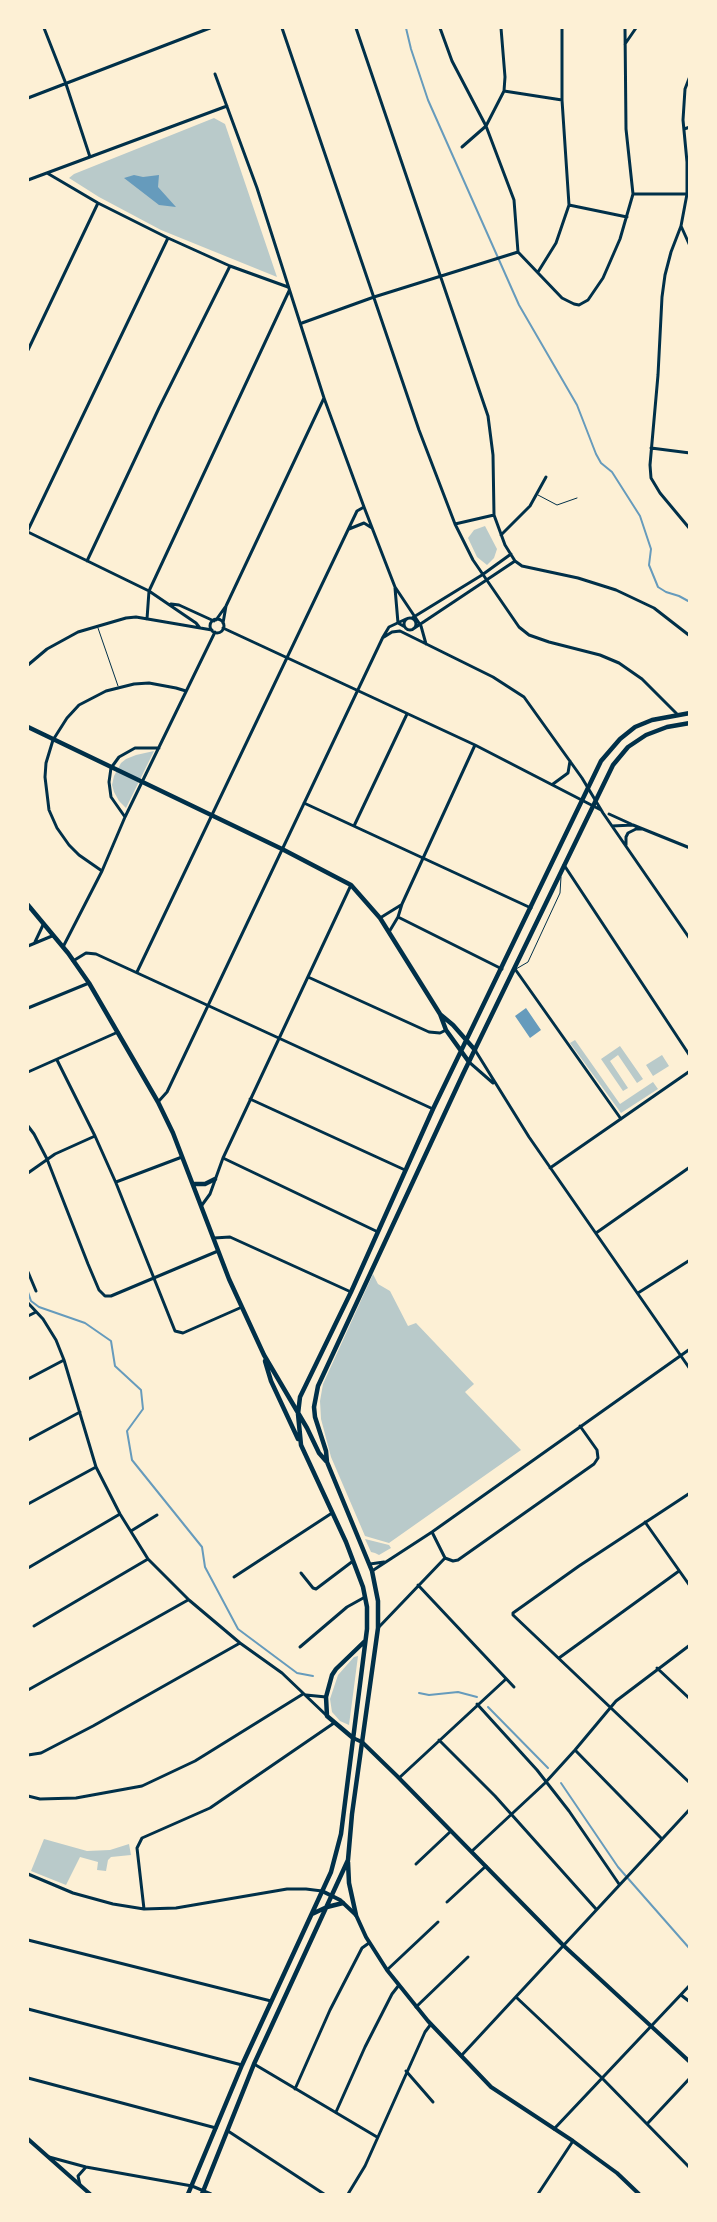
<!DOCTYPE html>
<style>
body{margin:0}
#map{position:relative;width:717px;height:2222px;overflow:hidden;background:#fdf0d5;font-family:Roboto,sans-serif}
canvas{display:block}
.frame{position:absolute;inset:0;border:29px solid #fdf0d5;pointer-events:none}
</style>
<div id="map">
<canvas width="717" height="2222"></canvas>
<div class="frame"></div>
</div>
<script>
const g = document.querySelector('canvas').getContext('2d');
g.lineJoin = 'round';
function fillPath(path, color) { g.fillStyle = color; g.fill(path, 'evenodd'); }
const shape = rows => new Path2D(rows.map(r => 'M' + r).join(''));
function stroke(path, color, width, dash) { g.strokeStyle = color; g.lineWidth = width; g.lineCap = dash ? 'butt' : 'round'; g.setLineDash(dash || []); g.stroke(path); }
fillPath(shape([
 [214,118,225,124,277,277,161,230,99,197,69,178,74,174],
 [485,526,497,549,494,558,487,565,477,557,468,538,474,530],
 [154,751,126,808,119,801,114,792,112,785,114,776,121,763,126,759,136,755],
 [575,1040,620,1104,653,1082,658,1089,621,1113,570,1043],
 [620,1046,643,1079,637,1083,618,1055,610,1061,628,1088,623,1091,601,1059],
 [662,1055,669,1066,653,1076,646,1065],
 [373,1274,378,1284,390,1291,408,1326,416,1323,474,1384,465,1392,521,1450,389,1543,365,1536,331,1457,321,1419,320,1401,323,1384],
 [365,1539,389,1545,391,1548,379,1555,375,1553,371,1552],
 [358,1656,349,1725,340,1721,332,1712,330,1699,338,1675,354,1657],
 [44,1839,87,1851,110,1850,129,1844,131,1855,111,1857,108,1860,106,1871,97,1870,98,1862,80,1857,66,1885,31,1871]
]), '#b9caca');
fillPath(shape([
 [134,175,143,177,159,175,158,187,176,207,159,205,124,178],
 [526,1008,541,1030,530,1038,515,1016]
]), '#669bbc');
stroke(shape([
 [406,28,411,49,428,100,519,305,577,405,596,454,601,463,612,472,640,516,651,549,649,565,658,587,666,592,679,596,690,602],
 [28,1292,31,1301,39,1307,85,1323,111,1341,115,1366,141,1390,143,1409,127,1431,132,1460,202,1547,205,1567,238,1629,297,1673,313,1676],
 [419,1693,429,1695,458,1692,477,1697],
 [488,1707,548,1768],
 [561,1783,618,1867,690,1949]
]), '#669bbc', 2);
stroke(shape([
 [538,495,557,505,577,498],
 [98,628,118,686],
 [516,969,528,962,560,893,561,877]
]), '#003049', 1);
stroke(shape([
 [44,28,66,84,90,157],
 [282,28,419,430,455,524,473,560,519,627,529,635,549,642,600,655,619,663,642,679,677,714],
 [356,28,488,416,493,455,494,515,505,545,515,561,522,566,578,578,616,590,654,608,690,636],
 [440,28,452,61,486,126,514,200,518,252],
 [625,44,636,28],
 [215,74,257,188,324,398,364,507,395,587,421,626,426,644],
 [690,76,685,89,683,120,687,162,687,194,681,226,671,252,665,275,662,297,658,375,650,465,651,478,660,493,690,529],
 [504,91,562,100],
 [28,98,210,28],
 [684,129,690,127],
 [462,147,486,126,504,91,505,77,501,28],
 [47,173,98,203,168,238,230,266,288,287],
 [28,180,227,106],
 [633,194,688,194],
 [569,205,627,217],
 [681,226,690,246],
 [518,252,562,298,574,304,579,305,588,300,603,278,620,239,633,194,626,129,625,28],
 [538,272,556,243,569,205,562,100,562,28],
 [302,323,374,297,518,252],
 [28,350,98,203],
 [651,448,690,453],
 [455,524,494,515],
 [349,529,364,523,372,528],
 [28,530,168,238],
 [28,532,149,591,196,623,200,628],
 [501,535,530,506,546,477],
 [87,561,159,408,230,266],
 [395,588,398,623,405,627],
 [171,604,179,605,214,621],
 '404 624a6 6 0 1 1 12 0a6 6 0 1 1-12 0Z',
 [412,618,482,575,511,554],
 [147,619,149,591,289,291],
 '210 626a7 7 0 1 1 14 0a7 7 0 1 1-14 0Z',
 [216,620,226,606,324,398],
 [223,623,226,606],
 [223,628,475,745,601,810],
 [413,629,515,561],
 [384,637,392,632,400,631,493,677,524,697,582,778,603,813,690,939],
 [28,665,47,649,78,632,126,618,136,617,212,630],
 [553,784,568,773,570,761],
 [304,803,531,908],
 [609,814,631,824],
 [125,817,111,797,109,782,111,768,119,757,135,748,159,748],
 [354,826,407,714],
 [612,826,633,825,690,848],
 [626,845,626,837,628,833,636,829,641,829],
 [564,865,690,1056],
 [102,871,79,855,69,845,57,828,49,810,45,777,46,763,53,740,67,718,79,705,106,691,134,684,149,683,176,688,186,691],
 [398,917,502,969],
 [380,918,401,905],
 [389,932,398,917,402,904,475,745],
 [35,942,43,925],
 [28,946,52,936],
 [63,947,102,871,125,817,215,632],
 [73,961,86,953,96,954,433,1109],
 [515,969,621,1119],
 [137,972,357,511,364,507],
 [308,977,429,1032,440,1033,446,1030],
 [28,1008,89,983],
 [475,1050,529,1137,690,1369],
 [57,1060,95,1136,116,1183,175,1331,183,1333,242,1307],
 [469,1062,493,1083],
 [28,1072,118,1032],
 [250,1099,405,1170],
 [158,1102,167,1092,383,637,389,627,406,619],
 [28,1126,34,1134,47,1159,88,1264,99,1290,105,1296,111,1296,218,1251],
 [223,1158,378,1232],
 [550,1168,690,1071],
 [28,1173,55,1154,95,1136],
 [116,1182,182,1157],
 [202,1205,210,1194,223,1158,351,885],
 [596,1233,690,1167],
 [214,1238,230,1237,351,1292],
 [28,1272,36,1291],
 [638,1293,690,1260],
 [28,1303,43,1319,56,1340,64,1360,96,1467,120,1514,148,1559,189,1600,240,1643,282,1673,326,1715],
 [28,1316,36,1312],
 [28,1379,64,1360],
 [28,1440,80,1412],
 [690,1493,579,1566,513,1613,513,1615,690,1783],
 [28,1504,96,1467],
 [645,1522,690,1586],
 [131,1531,157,1515],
 [432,1532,445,1558],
 [445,1558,453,1561,458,1560,594,1464,598,1458,597,1450,580,1426],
 [370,1564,384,1562],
 [28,1568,120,1514],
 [372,1571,432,1532,690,1349],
 [301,1573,313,1588,316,1589,353,1561],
 [234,1577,332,1513],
 [418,1585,514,1687],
 [34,1626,148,1559],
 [378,1628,445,1558],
 [300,1647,347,1607,365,1597],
 [559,1658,679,1571],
 [657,1668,690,1699],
 [28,1690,188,1600],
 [306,1695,326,1697],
 [477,1704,537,1770,569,1811,619,1884],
 [439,1740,495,1796,596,1909],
 [575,1750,662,1839],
 [28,1755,41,1753,93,1726,240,1643],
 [399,1778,506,1679],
 [28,1796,40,1799,76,1798,142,1786,195,1761,303,1694],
 [472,1851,545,1783,575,1750,616,1701,690,1645],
 [416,1864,451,1831],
 [28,1874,73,1893,113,1904,144,1909,176,1908,287,1889,306,1889,322,1891],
 [447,1902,486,1866],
 [144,1909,137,1848,142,1838,210,1808,334,1723],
 [28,1940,271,2001],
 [387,1970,438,1922],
 [681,1995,690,2002],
 [516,1997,602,2078,690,2168],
 [416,2007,468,1957],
 [28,2009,242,2065],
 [461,2056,690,1809],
 [254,2064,377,2137],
 [406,2071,433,2102],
 [28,2078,216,2128],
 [295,2089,330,2010,362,1948,369,1943],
 [336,2112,365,2047,392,1994,399,1985],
 [647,2124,690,2078],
 [554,2129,690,1985],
 [228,2131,324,2194],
 [49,2157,86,2167,192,2186,211,2194],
 [80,2185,78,2176,86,2167],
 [348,2194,365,2166,425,2032,431,2024],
 [538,2194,573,2141]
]), '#003049', 3);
stroke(shape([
 [353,1738,362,1742,397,1776,563,1945,690,2062],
 [322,1891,340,1900,356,1915,366,1937,387,1970,428,2021,491,2087,573,2141,617,2173,639,2194],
 [28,2139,90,2194]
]), '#003049', 4);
stroke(shape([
 [28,727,282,849,351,885,380,918,440,1014,446,1030,469,1062],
 [28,905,68,953,89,983,158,1102,173,1133,229,1279,264,1355,307,1428,319,1453,326,1461],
 [441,1015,453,1025,475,1050],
 [194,1184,205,1184,215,1179],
 [265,1361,271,1381,298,1439],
 [353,1738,327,1716,326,1697,332,1675,336,1669,365,1641],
 [348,1862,349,1883,356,1915],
 [312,1914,327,1907,343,1903],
 [188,2194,242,2065,331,1872,341,1834,367,1629,367,1607,363,1587,346,1542,301,1445,298,1414,300,1397,351,1292,433,1109,601,761,620,739,635,727,652,720,690,713],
 [202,2194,254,2064,348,1860,352,1814,378,1628,378,1601,372,1571,327,1462,326,1451,315,1417,314,1407,318,1386,463,1074,613,765,628,747,646,735,667,727,690,723]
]), '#003049', 4.5);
</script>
